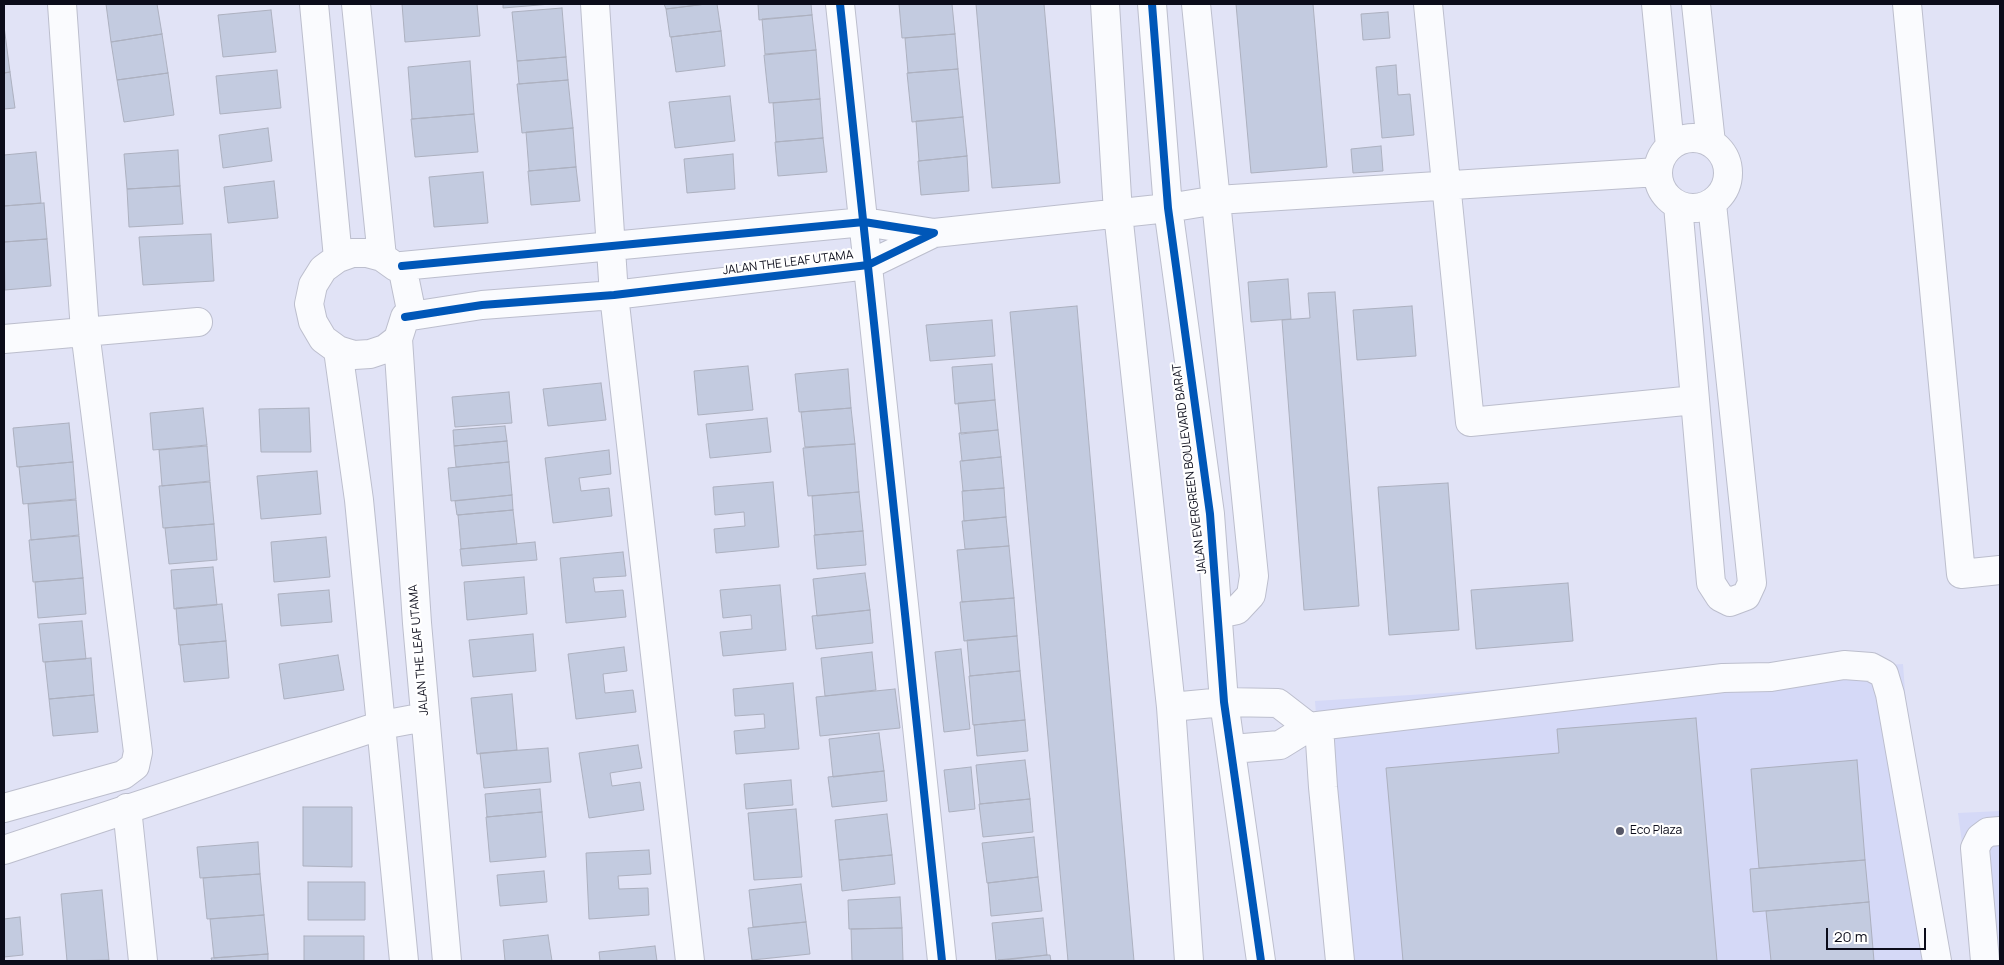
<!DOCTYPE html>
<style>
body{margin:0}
#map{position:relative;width:2004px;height:965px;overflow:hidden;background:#e1e3f6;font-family:Manrope,sans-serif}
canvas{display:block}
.frame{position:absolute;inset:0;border:5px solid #0b0c1a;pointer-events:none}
.scale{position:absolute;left:1826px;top:928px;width:100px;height:22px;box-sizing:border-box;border:2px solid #0b0c1a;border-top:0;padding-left:6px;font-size:15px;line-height:18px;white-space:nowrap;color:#0b0c1a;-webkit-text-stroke:4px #fff;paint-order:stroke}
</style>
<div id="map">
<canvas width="2004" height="965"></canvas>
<div class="frame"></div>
<div class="scale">20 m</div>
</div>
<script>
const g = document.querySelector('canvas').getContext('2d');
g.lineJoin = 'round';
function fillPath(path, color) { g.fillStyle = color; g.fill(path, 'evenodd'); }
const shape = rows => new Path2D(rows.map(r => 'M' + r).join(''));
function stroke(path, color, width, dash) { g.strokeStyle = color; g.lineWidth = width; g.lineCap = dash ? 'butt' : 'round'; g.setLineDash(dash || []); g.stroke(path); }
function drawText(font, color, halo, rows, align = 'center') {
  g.font = font + ' Manrope,sans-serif'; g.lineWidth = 4.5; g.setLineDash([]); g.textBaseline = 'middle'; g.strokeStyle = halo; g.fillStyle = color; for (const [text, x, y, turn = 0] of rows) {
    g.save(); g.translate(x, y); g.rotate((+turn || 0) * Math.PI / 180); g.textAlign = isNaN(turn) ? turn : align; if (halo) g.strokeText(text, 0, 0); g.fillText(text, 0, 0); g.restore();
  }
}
fillPath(shape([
 [1903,664,1925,961,1334,961,1315,701],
 [2000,811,2000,961,1978,961,1958,813]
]), '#d5d9f7');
const building = shape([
 [106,4,157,4,162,34,111,42,106,4],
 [402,4,477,4,480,36,405,42,402,4],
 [503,4,551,4,503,8,503,4],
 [664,4,706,4,666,9,664,4],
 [706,4,717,4,721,31,670,37,666,9,706,4],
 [758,4,811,4,812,15,759,20,758,4],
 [899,4,952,4,955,34,902,38,899,4],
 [976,4,1044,4,1060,183,992,188,976,4],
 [1236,4,1313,4,1327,167,1251,173,1236,4],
 [562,8,566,57,517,61,512,12,562,8],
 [271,10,276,52,223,57,218,15,271,10],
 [1388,12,1390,38,1363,40,1361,14,1388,12],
 [812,15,816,50,765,54,762,19,812,15],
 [4,26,10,72,4,73,4,26],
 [721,31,725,66,676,72,671,37,721,31],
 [162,34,168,73,117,80,111,42,162,34],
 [955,34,958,69,908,73,905,38,955,34],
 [816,50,820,99,769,103,764,55,816,50],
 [566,57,568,80,519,84,517,61,566,57],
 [470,61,474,114,412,119,408,67,470,61],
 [1396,65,1398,95,1410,94,1414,135,1382,138,1376,67,1396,65],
 [958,69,963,117,912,122,907,73,958,69],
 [277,70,281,108,220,114,216,76,277,70],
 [10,72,15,108,4,109,4,73,10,72],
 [168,73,174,115,124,122,117,80,168,73],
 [568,80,573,128,522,133,517,84,568,80],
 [730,96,735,141,675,148,669,102,730,96],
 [820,99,823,138,776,142,773,103,820,99],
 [474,114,478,152,415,157,411,119,474,114],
 [963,117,967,156,919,161,916,121,963,117],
 [268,128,272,161,223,168,219,135,268,128],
 [573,128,576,167,529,171,526,132,573,128],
 [823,138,827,172,778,176,775,142,823,138],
 [1381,146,1383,171,1353,173,1351,149,1381,146],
 [178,150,180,186,127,189,124,154,178,150],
 [36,152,41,203,4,206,4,155,36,152],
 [733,154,735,189,687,193,684,159,733,154],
 [967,156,969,191,921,195,918,161,967,156],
 [576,167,580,201,531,205,528,171,576,167],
 [483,172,488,223,434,227,429,177,483,172],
 [274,181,278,218,228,223,224,187,274,181],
 [180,186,183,224,129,227,127,189,180,186],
 [44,203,47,239,4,242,4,206,44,203],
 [211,234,214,281,143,285,139,237,211,234],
 [47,239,51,286,5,290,4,242,47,239],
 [1288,279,1291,319,1251,322,1248,282,1288,279],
 [1335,292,1359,606,1304,610,1282,320,1310,318,1308,293,1335,292],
 [1077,306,1134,961,1068,961,1010,312,1077,306],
 [1412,306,1416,356,1357,360,1353,310,1412,306],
 [992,320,995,356,930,361,926,325,992,320],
 [992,364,995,400,955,404,952,367,992,364],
 [748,366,753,410,698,415,694,371,748,366],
 [848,369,851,408,799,412,795,374,848,369],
 [601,383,606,420,548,426,543,389,601,383],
 [509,392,512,423,455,427,452,397,509,392],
 [995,400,998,430,961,434,958,403,995,400],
 [203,408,207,445,153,450,150,413,203,408],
 [309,408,311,452,261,452,259,409,309,408],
 [851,408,855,444,805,447,801,412,851,408],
 [767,418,771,452,710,458,706,424,767,418],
 [69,423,73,462,17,467,13,428,69,423],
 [505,426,507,441,454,446,453,430,505,426],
 [998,430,1001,457,962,461,959,433,998,430],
 [507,441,509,462,456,467,454,446,507,441],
 [855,444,859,492,808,496,803,448,855,444],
 [207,446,210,481,162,486,159,450,207,446],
 [609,450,611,474,579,478,581,491,609,488,612,516,553,523,545,458,609,450],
 [1001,457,1004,488,963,491,960,461,1001,457],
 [73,462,76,499,23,504,19,467,73,462],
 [509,462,512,495,451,501,448,468,509,462],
 [317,471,321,514,261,519,257,476,317,471],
 [210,482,214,524,163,528,159,486,210,482],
 [773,482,779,547,716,553,714,529,745,526,744,512,715,515,713,487,773,482],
 [1448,483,1459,630,1389,635,1378,487,1448,483],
 [1004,488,1006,517,964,521,962,491,1004,488],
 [859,492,863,531,815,535,812,496,859,492],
 [512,495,513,510,457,515,455,501,512,495],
 [76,500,79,535,31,540,28,504,76,500],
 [513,510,517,544,461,549,458,515,513,510],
 [1006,517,1009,546,965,549,962,521,1006,517],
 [214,524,217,560,169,564,165,528,214,524],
 [863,531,866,565,817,569,814,535,863,531],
 [79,536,83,578,33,582,29,540,79,536],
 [326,537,330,577,274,582,271,542,326,537],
 [535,542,537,560,462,566,460,549,535,542],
 [1009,546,1014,598,962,602,957,550,1009,546],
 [623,552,626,576,593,578,595,592,623,590,626,617,566,623,560,558,623,552],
 [213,567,217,605,174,609,171,570,213,567],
 [865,573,870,610,817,616,813,579,865,573],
 [524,577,527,614,467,620,464,582,524,577],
 [83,578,86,614,38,618,35,582,83,578],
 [1568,583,1573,641,1476,649,1471,590,1568,583],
 [780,585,786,650,723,656,720,632,752,629,751,615,723,618,720,590,780,585],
 [329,590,332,622,281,626,278,594,329,590],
 [1014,598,1017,636,964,641,960,602,1014,598],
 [222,604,226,641,179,645,176,608,222,604],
 [870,610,873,643,816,649,812,616,870,610],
 [82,621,86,659,43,662,39,624,82,621],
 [533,634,536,671,473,677,469,640,533,634],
 [1017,636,1020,671,970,676,967,640,1017,636],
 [226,641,229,678,184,682,180,645,226,641],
 [624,647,627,671,603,674,605,693,633,690,636,712,576,719,568,654,624,647],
 [961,649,970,729,944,732,935,652,961,649],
 [872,652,876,690,825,696,821,658,872,652],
 [338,655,344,690,284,699,279,664,338,655],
 [91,658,94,695,49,699,45,662,91,658],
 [1020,671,1025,720,973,725,969,676,1020,671],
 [793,683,799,749,736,754,734,731,765,728,764,714,735,716,733,689,793,683],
 [895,689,900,728,820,736,816,697,895,689],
 [512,694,517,750,477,754,471,698,512,694],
 [94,695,98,732,53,736,49,699,94,695],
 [1696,718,1717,961,1403,961,1386,768,1559,753,1557,729,1696,718],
 [1025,720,1028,751,977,756,974,725,1025,720],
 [879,733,884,771,833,777,829,739,879,733],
 [638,745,642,768,610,773,612,786,640,782,644,810,589,818,579,753,638,745],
 [548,748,551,782,484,788,480,753,548,748],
 [1025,760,1030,799,980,804,976,765,1025,760],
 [1857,760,1865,860,1759,868,1751,769,1857,760],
 [971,767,975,809,949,812,944,770,971,767],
 [884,771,887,801,832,807,828,777,884,771],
 [791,780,793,805,746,809,744,784,791,780],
 [540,789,542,812,487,817,485,794,540,789],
 [1030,799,1033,832,983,837,979,804,1030,799],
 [303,807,352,807,352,867,303,866,303,807],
 [796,809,802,877,754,880,748,813,796,809],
 [542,812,546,857,490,862,486,817,542,812],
 [887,814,892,855,839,860,835,820,887,814],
 [1034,837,1038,877,987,883,982,843,1034,837],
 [258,842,260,874,200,878,197,847,258,842],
 [649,850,651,874,618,876,619,889,648,888,649,915,589,919,586,853,649,850],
 [892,855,895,884,842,891,839,860,892,855],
 [1865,860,1869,902,1753,912,1750,869,1865,860],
 [544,871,547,902,500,906,497,875,544,871],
 [260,874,264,915,207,919,203,878,260,874],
 [1038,877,1042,911,991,916,988,883,1038,877],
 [308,882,365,882,365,920,308,920,308,882],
 [801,884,806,922,753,927,749,890,801,884],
 [102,890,109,960,67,961,61,894,102,890],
 [900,897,902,928,849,929,848,900,900,897],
 [1869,902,1874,961,1771,961,1766,911,1869,902],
 [264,915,268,954,214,958,210,919,264,915],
 [20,917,23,955,4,957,4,919,20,917],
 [1043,918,1047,955,996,961,992,923,1043,918],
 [806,922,810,954,752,960,748,928,806,922],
 [902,928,903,961,852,961,851,929,902,928],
 [548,935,552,961,505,961,503,940,548,935],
 [304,936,364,936,364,961,304,961,304,936],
 [655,946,657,961,600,961,599,952,655,946],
 [268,954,268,961,212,961,211,958,268,954],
 [1047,955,1050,955,1051,961,998,960,1047,955]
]);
fillPath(building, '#c3cbe0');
stroke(building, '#acb0bf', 1);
const minor = shape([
 [314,4,338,258],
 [356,4,382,257],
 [595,4,614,295,690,961],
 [840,4,942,961],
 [1105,4,1118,213,1171,707,1189,961],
 [1152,4,1168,208,1210,514,1224,702,1261,961],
 [1196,4,1254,576,1251,595,1237,610,1218,614],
 [1428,4,1470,422,1695,400],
 [1656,4,1670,146],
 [1696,4,1711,143],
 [1907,4,1961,574,2000,570],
 '1658 173a35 35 0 1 1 70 0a35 35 0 1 1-70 0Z',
 [1678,205,1711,583,1720,597,1730,602,1746,596,1752,583,1712,204],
 [934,233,1168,208,1217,200,1658,172],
 [352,253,367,253,382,257,396,267,402,266,411,310,405,317,398,339,385,349,370,354,354,355,338,350,323,339,313,322,309,304,313,285,323,269,338,258,352,253],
 [402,266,864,222,934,233,868,265,614,295,482,305,405,317],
 [4,339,198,322],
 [398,339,417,623,447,961],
 [338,350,359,500,404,961],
 [1171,707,1224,702,1278,703,1309,727],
 [1319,726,1323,787,1340,961],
 [1232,749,1280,745,1309,727,1723,678,1771,677,1844,665,1871,667,1884,674,1890,694,1937,961],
 [4,808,123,775,135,766,138,752,85,331,62,4],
 [127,808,143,961],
 [4,850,382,725,425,717],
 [1985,961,1975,848,1980,838,1988,832,2000,831]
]);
stroke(minor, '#bcbecd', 30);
stroke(minor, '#fafbfe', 28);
stroke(shape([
 [840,4,942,961],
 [1152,4,1168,208,1210,514,1224,702,1261,961],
 [402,266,864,222,934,233,868,265,614,295,482,305,405,317]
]), '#0057b8', 8);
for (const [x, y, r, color] of [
 [1620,831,5,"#565767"]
]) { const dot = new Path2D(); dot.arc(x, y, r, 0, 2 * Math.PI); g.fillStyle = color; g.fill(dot); stroke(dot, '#fff', 2); }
drawText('12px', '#0b0c1a', '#fff', [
 ["JALAN THE LEAF UTAMA",788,263,-7],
 ["JALAN EVERGREEN BOULEVARD BARAT",1190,469,-97],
 ["JALAN THE LEAF UTAMA",419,650,-95]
]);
drawText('12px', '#0b0c1a', '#fff', [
 ["Eco Plaza",1630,831]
], 'left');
</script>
